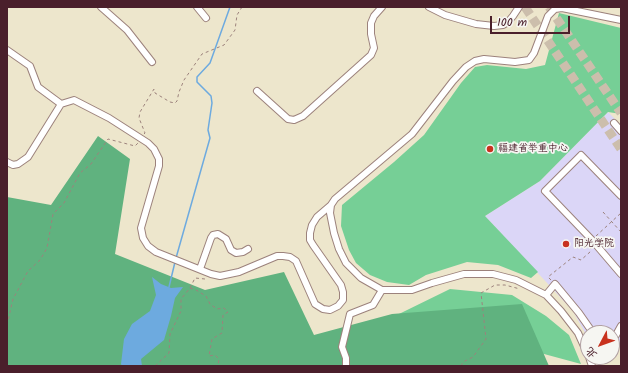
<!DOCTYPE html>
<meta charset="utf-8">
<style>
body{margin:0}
#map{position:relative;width:628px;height:373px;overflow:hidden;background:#ede6cc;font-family:Kalam,"LXGW WenKai TC",sans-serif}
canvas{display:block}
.frame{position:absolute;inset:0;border:8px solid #4a1f2b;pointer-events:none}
.north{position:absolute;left:580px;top:325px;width:40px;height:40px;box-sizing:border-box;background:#f6f6f2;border:1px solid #b1a0a2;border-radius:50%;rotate:229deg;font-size:11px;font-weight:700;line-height:16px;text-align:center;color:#4a1f2b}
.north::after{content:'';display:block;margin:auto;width:14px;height:18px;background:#c8321e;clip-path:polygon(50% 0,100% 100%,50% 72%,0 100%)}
.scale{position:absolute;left:490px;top:16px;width:80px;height:18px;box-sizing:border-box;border:2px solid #4a1f2b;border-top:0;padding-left:5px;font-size:12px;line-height:14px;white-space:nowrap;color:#4a1f2b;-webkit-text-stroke:3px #f6f6f2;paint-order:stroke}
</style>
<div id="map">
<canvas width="628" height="373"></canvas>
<div class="frame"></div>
<div class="north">北</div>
<div class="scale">100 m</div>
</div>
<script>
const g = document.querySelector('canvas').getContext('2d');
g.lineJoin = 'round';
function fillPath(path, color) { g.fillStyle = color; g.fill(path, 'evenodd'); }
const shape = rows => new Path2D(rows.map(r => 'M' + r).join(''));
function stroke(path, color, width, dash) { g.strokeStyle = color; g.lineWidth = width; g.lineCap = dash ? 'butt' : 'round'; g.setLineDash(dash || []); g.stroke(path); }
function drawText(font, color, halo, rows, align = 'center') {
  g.font = font + ' Kalam,"LXGW WenKai TC",sans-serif'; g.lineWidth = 3.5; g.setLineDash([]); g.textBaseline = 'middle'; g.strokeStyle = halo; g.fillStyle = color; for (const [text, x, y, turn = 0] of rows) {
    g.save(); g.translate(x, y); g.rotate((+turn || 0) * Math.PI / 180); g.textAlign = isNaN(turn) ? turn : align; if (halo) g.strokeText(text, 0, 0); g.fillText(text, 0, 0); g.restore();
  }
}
fillPath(shape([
 [608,112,621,125,621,343,612,345,612,333,588,333,588,338,573,311,485,216,540,181]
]), '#dbd6f7');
fillPath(shape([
 [559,13,621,28,621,114,608,112,540,181,485,216,538,272,531,278,498,265,467,262,426,275,409,285,387,282,370,275,356,263,349,250,341,226,342,205,394,162,424,135,461,83,475,67,487,65,526,69,545,65],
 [450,289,512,295,546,316,569,335,581,364,533,351,354,336]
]), '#76cf96');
fillPath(shape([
 [98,136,130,159,115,254,205,290,284,272,314,335,392,314,522,304,549,366,7,366,7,197,51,205]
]), '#60b27f');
fillPath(shape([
 [152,277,161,284,171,288,183,287,175,298,171,316,164,340,141,359,142,366,122,366,121,364,124,339,132,324,150,311,156,295]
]), '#6daadf');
stroke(shape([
 [176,258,210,138,208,130,212,103,211,96,197,82,197,77,210,63,230,7],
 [169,287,175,262]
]), '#6daadf', 1.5);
stroke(shape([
 [525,7,621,149],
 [549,7,621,113]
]), '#ccbeac', 9, [9, 4.5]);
const minor = shape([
 [101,7,127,30,152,62],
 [197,7,206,18],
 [429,7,445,15,476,24,494,26,503,25,508,22,513,16,519,7],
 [7,50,30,66,38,87,61,104],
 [257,91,288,119,294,120,303,116,371,55,374,48,371,34,371,23,374,16,382,7],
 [614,123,621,131],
 [7,162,13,165,18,164,28,157,61,104,74,100,109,118,148,143,154,149,159,159,159,166,141,228,143,238,148,246,156,252,211,274,220,276,239,272,277,256,283,256,290,257,296,261,315,304,323,309,330,310,338,306,343,300,343,292,341,285,313,245,310,240,310,233,312,225,317,217,331,205],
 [621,196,581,155,545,191,592,240,621,274],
 [200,269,211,238,213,235,218,234,226,239,231,250,236,253,243,252,248,249],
 [546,295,555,284,579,313,593,333],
 [612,338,616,335,621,326],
 [588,355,578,333,561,311,546,295,516,280,493,274,464,274,432,283,412,290,382,290,361,278,346,263,339,249,334,233,330,213,331,205,335,199,412,134,453,81,466,67,475,61,484,59,515,62,529,60,534,53,548,16,555,9,562,8,621,20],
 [589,357,592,366],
 [346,366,346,358,342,347,350,314,373,305,382,290]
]);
stroke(minor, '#9c827c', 8);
stroke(shape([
 [144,134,145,133,139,118,140,112,154,89,155,93,170,102,175,103,177,101,179,92,184,80,202,54,224,45,235,30,237,15,242,7],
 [603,212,621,232],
 [596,236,621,213],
 [551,280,548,277,573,257,581,260,590,252,591,247],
 [190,288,196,290,206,296,210,304,217,309,224,308,228,312,223,315,222,333,212,339,209,356,215,355,219,359,218,366],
 [7,325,13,299,28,271,40,260,47,248,53,214,64,203,80,173,91,164,108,139,135,146,138,143],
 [7,361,7,366],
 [155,366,169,353,170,334,181,311,181,299,190,288,195,278,205,279],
 [461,366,463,362,473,357,486,339,481,293,495,285,505,285,520,289]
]), '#9c827c', 1, [3, 3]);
stroke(minor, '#fff', 6);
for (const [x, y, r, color] of [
 [490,149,4,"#c8321e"],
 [566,244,4,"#c8321e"]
]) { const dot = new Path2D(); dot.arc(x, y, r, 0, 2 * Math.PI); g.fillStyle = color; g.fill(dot); stroke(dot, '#f6f6f2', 1.5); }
drawText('10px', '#4a1f2b', '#f6f6f2', [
 ["福建省举重中心",498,149],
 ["阳光学院",574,244]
], 'left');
</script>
